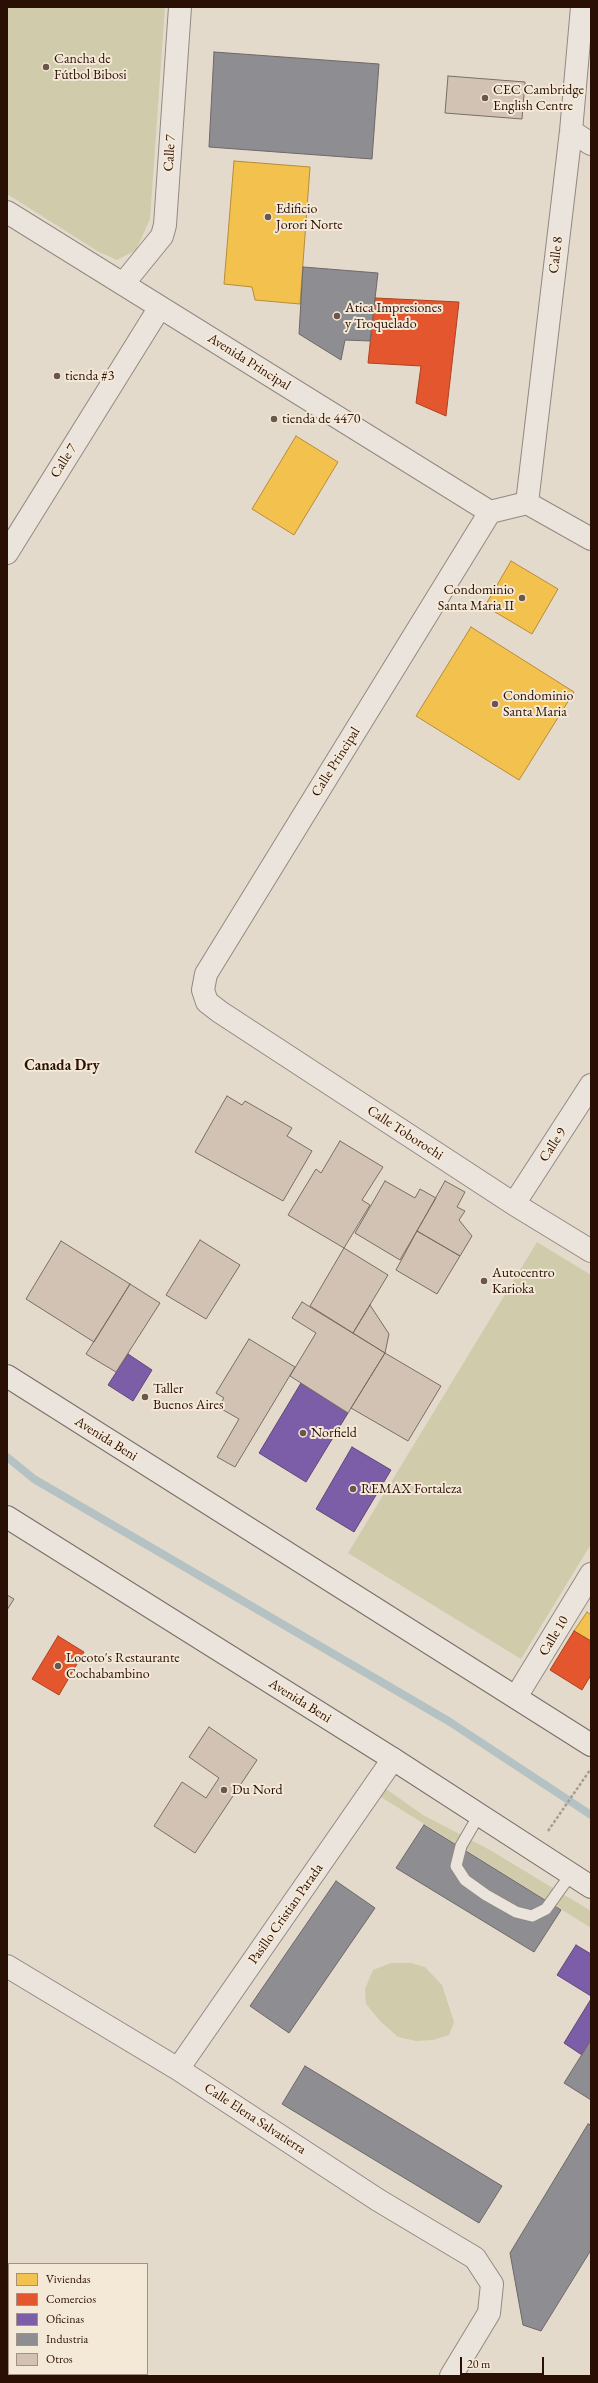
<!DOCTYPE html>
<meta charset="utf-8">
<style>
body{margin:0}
#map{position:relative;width:598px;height:2383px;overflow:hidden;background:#e4dacc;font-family:"EB Garamond",serif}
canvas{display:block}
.frame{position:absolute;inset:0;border:8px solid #2a0f05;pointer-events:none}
.legend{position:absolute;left:8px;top:2263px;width:140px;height:112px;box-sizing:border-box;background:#f4e8d7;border:1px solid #a39183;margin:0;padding:5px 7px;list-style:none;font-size:12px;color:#2a0f05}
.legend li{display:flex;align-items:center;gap:8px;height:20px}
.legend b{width:20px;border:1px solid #a39183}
.scale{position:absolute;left:460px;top:2357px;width:84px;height:18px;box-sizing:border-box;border:2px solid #2a0f05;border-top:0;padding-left:5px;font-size:12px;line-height:14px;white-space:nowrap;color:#2a0f05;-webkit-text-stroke:3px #f4e8d7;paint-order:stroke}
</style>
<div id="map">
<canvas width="598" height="2383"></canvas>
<div class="frame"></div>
<ul class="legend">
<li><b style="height:11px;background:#f2c14e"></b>Viviendas</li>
<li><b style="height:11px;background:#e4572e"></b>Comercios</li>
<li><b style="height:11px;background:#7b5ea7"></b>Oficinas</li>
<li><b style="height:11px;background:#8d8d92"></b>Industria</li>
<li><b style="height:11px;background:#d1c2b4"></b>Otros</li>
</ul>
<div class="scale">20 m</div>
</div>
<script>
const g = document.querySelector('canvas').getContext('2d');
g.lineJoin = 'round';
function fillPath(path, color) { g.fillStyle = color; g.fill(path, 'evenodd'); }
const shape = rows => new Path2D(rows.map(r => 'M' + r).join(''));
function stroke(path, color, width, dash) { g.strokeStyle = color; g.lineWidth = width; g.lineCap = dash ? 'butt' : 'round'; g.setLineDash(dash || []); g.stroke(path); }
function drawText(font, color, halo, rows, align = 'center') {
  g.font = font + ' "EB Garamond",serif'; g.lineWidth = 4; g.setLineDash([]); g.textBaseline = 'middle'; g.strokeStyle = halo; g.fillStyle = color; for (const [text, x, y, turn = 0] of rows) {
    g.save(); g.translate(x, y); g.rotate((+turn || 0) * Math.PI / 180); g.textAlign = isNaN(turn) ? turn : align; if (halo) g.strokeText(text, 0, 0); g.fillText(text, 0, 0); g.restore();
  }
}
fillPath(shape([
 [7,7,165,7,150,219,136,250,117,260,99,252,7,194],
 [537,1242,591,1275,591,1544,521,1659,348,1553],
 [382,1786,423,1815,490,1850,591,1911,591,1928,384,1799,375,1793],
 [391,1963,411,1963,425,1967,442,1985,454,2022,449,2035,433,2040,416,2041,398,2037,380,2021,366,2004,365,1989,373,1970]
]), '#d0cbaa');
const homes = shape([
 [234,161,310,167,300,304,255,300,252,287,224,284,234,161],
 [296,436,338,462,294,535,252,509,296,436],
 [511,561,558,589,532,634,485,606,511,561],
 [471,627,574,692,519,780,416,716,471,627],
 [587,1612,591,1615,591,1641,574,1631,587,1612]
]);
fillPath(homes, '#f2c14e');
stroke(homes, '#b68c38', 1);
const shops = shape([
 [375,298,459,302,446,416,416,403,421,366,368,363,375,298],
 [574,1631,591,1641,591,1675,582,1690,550,1670,574,1631],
 [58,1636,84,1652,59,1695,32,1679,58,1636]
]);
fillPath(shops, '#e4572e');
stroke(shops, '#ac4122', 1);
const offices = shape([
 [128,1354,152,1370,133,1401,108,1385,128,1354],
 [301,1383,348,1413,306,1482,259,1453,301,1383],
 [352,1447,391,1470,354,1532,316,1509,352,1447],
 [576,1945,591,1954,591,1996,557,1975,576,1945],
 [591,1999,591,2040,582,2055,564,2043,591,1999]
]);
fillPath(offices, '#7b5ea7');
stroke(offices, '#634676', 1);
const industry = shape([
 [214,52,379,64,372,159,209,147,214,52],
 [303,267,378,273,370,341,345,340,341,360,299,334,303,267],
 [424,1825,561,1910,534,1952,396,1868,424,1825],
 [336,1881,375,1908,289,2033,250,2006,336,1881],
 [591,2040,591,2100,564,2083,591,2040],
 [305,2066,502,2186,479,2223,282,2104,305,2066],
 [588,2124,591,2125,591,2250,541,2331,523,2325,510,2253,588,2124]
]);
fillPath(industry, '#8d8d92');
stroke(industry, '#6f6768', 1);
stroke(shape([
 [7,1457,34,1479,450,1722,591,1815]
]), '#b4c2c3', 8);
const building = shape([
 [448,76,525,82,522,119,445,113,448,76],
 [227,1096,242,1105,245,1101,292,1128,287,1136,312,1151,283,1201,195,1152,227,1096],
 [340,1141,383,1167,362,1200,370,1205,344,1248,288,1215,316,1169,321,1173,340,1141],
 [385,1181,415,1198,420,1189,436,1198,400,1260,355,1233,385,1181],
 [445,1181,465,1192,457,1207,465,1211,459,1220,472,1236,460,1256,417,1231,445,1181],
 [417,1231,460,1256,437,1294,396,1270,417,1231],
 [200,1240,240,1265,206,1319,166,1295,200,1240],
 [61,1241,130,1284,94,1342,26,1299,61,1241],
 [344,1248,388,1275,353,1333,310,1306,344,1248],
 [130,1284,160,1303,116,1372,86,1354,130,1284],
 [302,1302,385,1353,348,1413,290,1376,316,1333,292,1318,302,1302],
 [370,1305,389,1334,385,1353,353,1333,370,1305],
 [249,1339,295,1367,235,1467,217,1457,239,1419,218,1407,224,1398,216,1393,249,1339],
 [385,1353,441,1386,408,1441,351,1408,385,1353],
 [7,1595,14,1599,7,1610,7,1595],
 [209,1727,257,1760,195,1853,154,1826,182,1782,206,1798,219,1778,189,1757,209,1727]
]);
fillPath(building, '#d1c2b4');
stroke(building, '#776e65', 1);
const lane = shape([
 [479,1815,461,1846,456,1866,465,1880,486,1895,516,1912,532,1916,546,1909,571,1874]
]);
const street = shape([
 [571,131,591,144],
 [7,212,490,512],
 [123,284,162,236,165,225,180,7],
 [527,503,571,131,582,7],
 [527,503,591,539],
 [490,512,206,974,203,990,207,1002,220,1012,514,1204,591,1251],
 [490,512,527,503],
 [7,553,160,307],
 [514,1204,591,1085],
 [516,1697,591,1574],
 [7,1966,178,2069,378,2200,475,2258,492,2284,489,2313,451,2376],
 [178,2069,393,1759]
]);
const secondary = shape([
 [7,1376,591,1745],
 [7,1517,393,1759,591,1887]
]);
stroke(lane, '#928980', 13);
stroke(street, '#928980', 24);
stroke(secondary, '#776e65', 24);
stroke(shape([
 [548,1831,590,1770]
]), '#a49d96', 2.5, [3, 2]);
stroke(lane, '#eae4dd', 11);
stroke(street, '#eae4dd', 22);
stroke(secondary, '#eae4dd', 22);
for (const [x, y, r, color] of [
 [46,67,4,"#6b564b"],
 [485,98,4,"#6b564b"],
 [268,217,4,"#6b564b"],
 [337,316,4,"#6b564b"],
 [57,376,4,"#6b564b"],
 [274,419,4,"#6b564b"],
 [522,598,4,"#6b564b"],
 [495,704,4,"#6b564b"],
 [484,1281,4,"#6b564b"],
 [145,1397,4,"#6b564b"],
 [303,1433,4,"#6b564b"],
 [353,1489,4,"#6b564b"],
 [58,1666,4,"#6b564b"],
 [224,1790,4,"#6b564b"]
]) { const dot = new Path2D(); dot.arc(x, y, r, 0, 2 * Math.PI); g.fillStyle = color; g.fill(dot); stroke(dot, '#f4e8d7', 1.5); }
drawText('14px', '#2a0f05', '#f4e8d7', [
 ["Cancha de",54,59],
 ["Fútbol Bibosi",54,75],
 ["CEC Cambridge",493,90],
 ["English Centre",493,106],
 ["Edificio",276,209],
 ["Jorori Norte",276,225],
 ["Atica Impresiones",345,308],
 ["y Troquelado",345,324],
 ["tienda #3",65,376],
 ["tienda de 4470",282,419],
 ["Condominio",514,590,"right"],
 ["Santa Maria II",514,606,"right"],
 ["Condominio",503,696],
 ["Santa Maria",503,712],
 ["Autocentro",492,1273],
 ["Karioka",492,1289],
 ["Taller",153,1389],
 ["Buenos Aires",153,1405],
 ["Norfield",311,1433],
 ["REMAX Fortaleza",361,1489],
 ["Locoto's Restaurante",66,1658],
 ["Cochabambino",66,1674],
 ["Du Nord",232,1790]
], 'left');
drawText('14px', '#2a0f05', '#f4e8d7', [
 ["Calle 7",170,153,-86],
 ["Calle 8",556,255,-83],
 ["Avenida Principal",249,362,32],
 ["Calle 7",64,461,-58],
 ["Calle Principal",336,762,-58],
 ["Calle Toborochi",405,1133,33],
 ["Calle 9",553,1145,-57],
 ["Avenida Beni",106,1439,32],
 ["Calle 10",554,1636,-59],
 ["Avenida Beni",300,1701,32],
 ["Pasillo Cristian Parada",286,1914,-55],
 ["Calle Elena Salvatierra",255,2119,33]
]);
drawText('bold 15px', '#2a0f05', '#f4e8d7', [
 ["Canada Dry",62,1066]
]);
</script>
